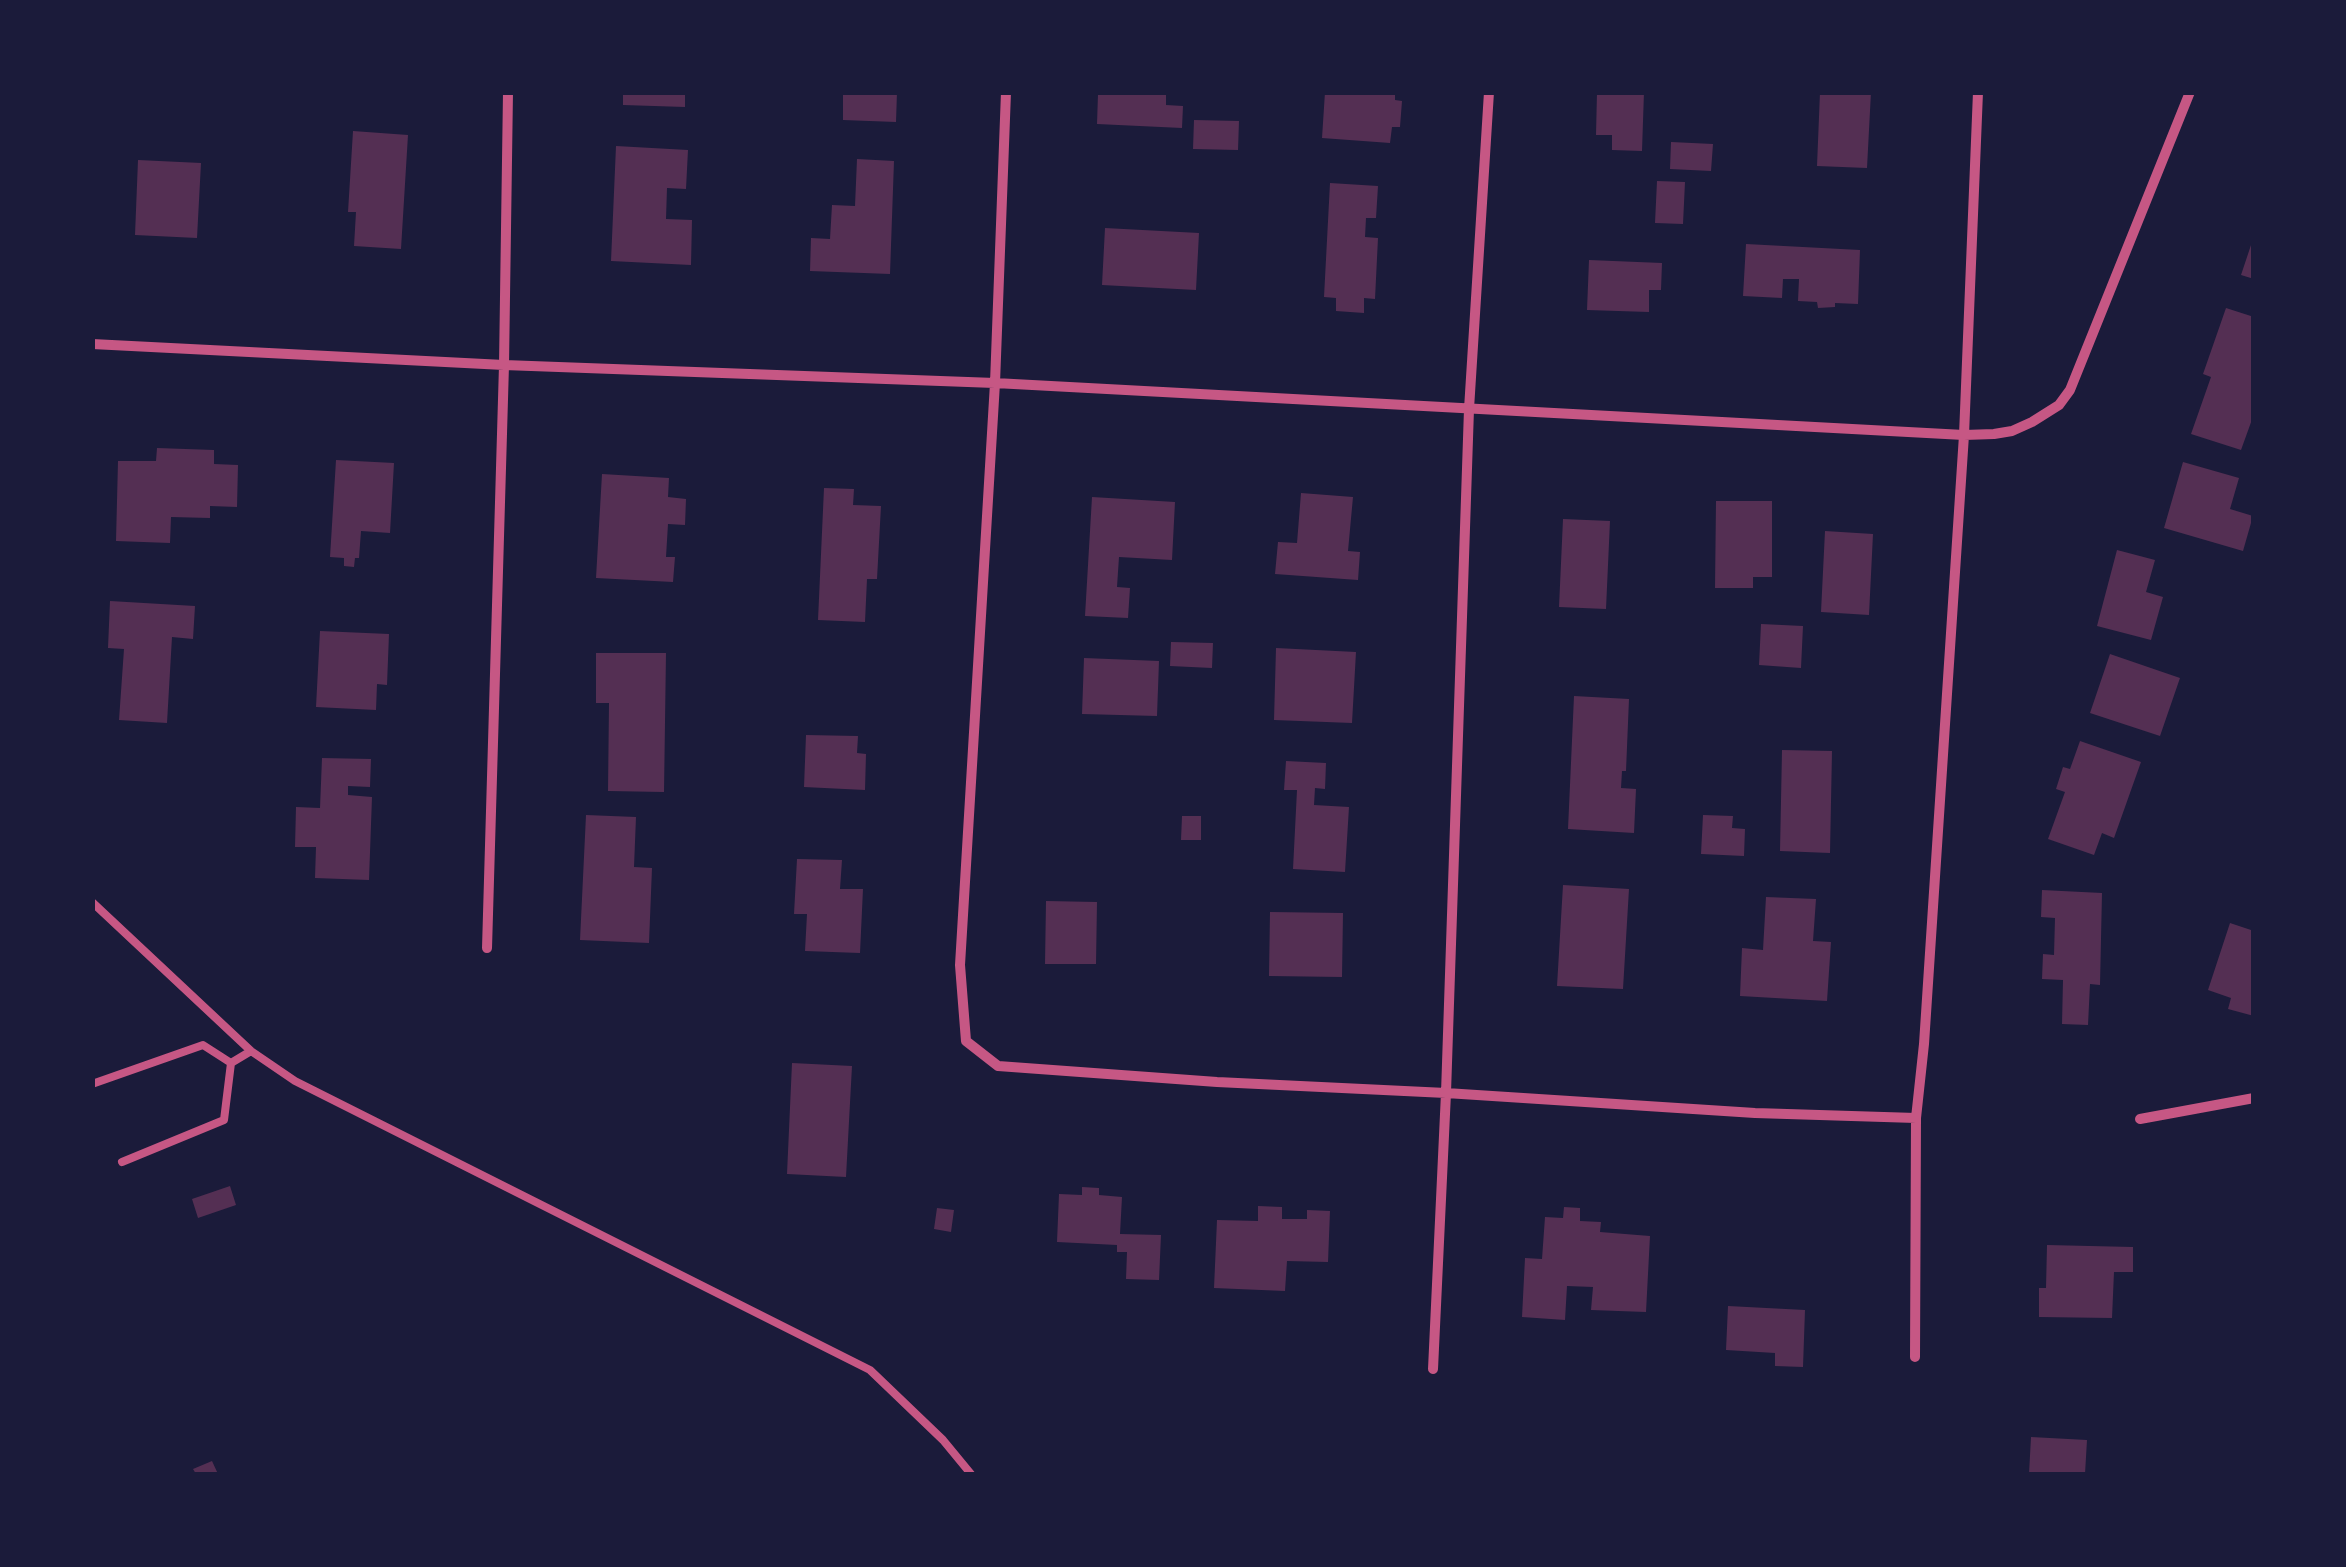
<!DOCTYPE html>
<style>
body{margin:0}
#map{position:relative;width:2346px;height:1567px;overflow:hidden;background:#1b1b3a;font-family:"Public Sans",sans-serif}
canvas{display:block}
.frame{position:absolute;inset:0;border:95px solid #1b1b3a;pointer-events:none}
</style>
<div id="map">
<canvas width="2346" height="1567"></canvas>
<div class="frame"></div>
</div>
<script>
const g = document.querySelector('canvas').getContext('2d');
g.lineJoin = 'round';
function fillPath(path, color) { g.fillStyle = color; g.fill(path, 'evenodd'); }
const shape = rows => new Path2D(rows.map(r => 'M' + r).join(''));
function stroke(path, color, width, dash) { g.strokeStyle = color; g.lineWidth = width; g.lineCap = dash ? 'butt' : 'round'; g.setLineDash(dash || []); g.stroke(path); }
fillPath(shape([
 [623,92,685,92,685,107,623,105],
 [843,92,897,92,896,122,843,120],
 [1110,92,1166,92,1166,105,1183,106,1182,128,1097,124,1098,94,1110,95],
 [1325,92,1395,92,1395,100,1402,101,1400,127,1392,127,1390,143,1322,138],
 [1597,92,1644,92,1642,151,1612,150,1612,135,1596,135],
 [1820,92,1871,92,1867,168,1817,166],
 [1194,120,1239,121,1238,150,1193,149],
 [353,131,408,135,401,249,354,246,356,212,348,212],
 [1671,142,1713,144,1711,171,1670,169],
 [616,146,688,150,686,189,667,188,666,219,692,220,691,265,611,261],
 [857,159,894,161,890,274,810,271,811,238,830,239,832,205,855,206],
 [138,160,201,163,197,238,135,235],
 [1657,181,1685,182,1683,224,1655,223],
 [1330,183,1378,186,1376,218,1366,218,1365,237,1378,238,1375,299,1364,298,1364,313,1336,311,1336,298,1324,297],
 [1105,228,1199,233,1196,290,1102,285],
 [2253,239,2254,239,2254,279,2241,275],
 [1746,244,1860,250,1858,304,1835,303,1835,307,1818,308,1817,302,1798,301,1799,279,1783,279,1782,298,1743,296],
 [1589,260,1662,263,1661,290,1649,290,1649,312,1587,310],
 [2226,308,2254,317,2254,414,2241,450,2191,434,2211,377,2203,374],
 [157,448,214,450,214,464,238,465,237,507,210,506,210,518,171,517,170,543,116,541,118,461,156,461],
 [336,460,394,463,390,533,361,531,359,558,355,558,354,567,344,566,344,558,330,557],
 [2183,462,2239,478,2230,509,2253,516,2243,551,2164,528],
 [602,474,669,478,668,497,686,499,685,525,668,524,666,557,675,557,673,582,596,578],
 [824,488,854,489,853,505,881,506,877,579,867,579,865,622,818,620],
 [1301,493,1353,497,1348,551,1360,552,1358,580,1275,574,1278,542,1297,543],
 [1092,497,1175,502,1172,560,1119,557,1117,587,1130,588,1128,618,1085,616],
 [1716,501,1772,501,1772,577,1753,577,1753,588,1715,588],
 [1563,519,1610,521,1606,609,1559,607],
 [1825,531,1873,534,1869,615,1821,612],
 [2117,550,2155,560,2146,592,2163,597,2151,640,2097,626],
 [110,601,195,606,193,639,172,637,167,723,119,720,124,649,108,648],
 [1761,624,1803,626,1801,668,1759,665],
 [320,631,389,634,387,685,377,684,376,710,316,707],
 [1171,642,1213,643,1212,668,1170,666],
 [1276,648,1356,652,1352,723,1274,720],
 [596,653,666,653,664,792,608,791,609,703,596,703],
 [2110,654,2180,678,2160,736,2090,713],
 [1084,658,1159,661,1157,716,1082,714],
 [1574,696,1629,699,1626,771,1622,771,1621,788,1636,789,1634,833,1568,829],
 [806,735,858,736,857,753,866,754,865,790,804,787],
 [2080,741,2141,762,2114,838,2102,833,2094,855,2048,839,2065,792,2056,789,2063,767,2070,769],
 [1782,750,1832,751,1830,853,1780,851],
 [322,758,371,759,370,787,348,786,348,795,372,797,369,880,315,878,316,847,295,847,296,807,320,808],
 [1286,761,1326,763,1325,789,1315,788,1314,805,1349,807,1345,872,1293,869,1297,790,1284,790],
 [586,815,636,817,634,867,652,868,649,943,580,940],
 [1703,815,1733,816,1732,828,1745,829,1744,856,1701,854],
 [1182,816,1201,816,1201,840,1181,840],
 [797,859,842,860,840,889,863,889,860,953,805,951,807,914,794,914],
 [1563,885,1629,889,1623,989,1557,986],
 [2042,890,2102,893,2100,985,2090,984,2088,1025,2062,1024,2063,980,2042,979,2043,954,2054,955,2055,918,2041,917],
 [1766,897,1816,899,1813,941,1831,942,1827,1001,1740,996,1742,948,1763,950],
 [1046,901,1097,902,1096,964,1045,964],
 [1270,912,1343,913,1342,977,1269,976],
 [2230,923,2254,931,2254,1016,2228,1009,2231,998,2208,990],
 [792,1063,852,1066,846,1177,787,1174],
 [230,1186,236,1205,198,1218,192,1199],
 [1082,1187,1099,1188,1099,1195,1122,1197,1120,1234,1161,1235,1159,1280,1126,1279,1127,1252,1117,1252,1117,1245,1057,1242,1059,1194,1082,1195],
 [1258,1206,1282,1207,1282,1219,1307,1219,1307,1210,1330,1211,1328,1262,1287,1261,1285,1291,1214,1288,1217,1220,1258,1221],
 [1564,1207,1580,1208,1580,1221,1601,1222,1600,1232,1650,1236,1646,1312,1591,1310,1593,1287,1567,1286,1565,1320,1522,1317,1525,1258,1542,1259,1545,1217,1563,1218],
 [937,1208,954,1210,951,1232,934,1229],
 [2047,1245,2133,1247,2133,1272,2114,1272,2112,1318,2039,1317,2039,1288,2046,1288],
 [1728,1306,1805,1310,1803,1367,1775,1366,1775,1353,1726,1350],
 [2031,1437,2087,1440,2085,1474,2029,1474],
 [212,1461,218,1474,196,1474,193,1469]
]), '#542f53');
stroke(shape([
 [92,902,251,1051,295,1081,870,1370,943,1440,971,1474],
 [92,1084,203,1045,231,1063,251,1051],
 [122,1162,224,1120,231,1063]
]), '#c65784', 8);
stroke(shape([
 [1006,92,995,383,960,965,966,1041,998,1066,1217,1082,1446,1093,1755,1113,1916,1118],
 [92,344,504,365,995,383,1964,435,1994,434,2012,431,2032,422,2059,405,2070,390,2190,92],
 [487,948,504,365,508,92],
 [2140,1119,2254,1098],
 [1915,1357,1916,1118,1924,1044,1964,435,1978,92],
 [1433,1369,1446,1093,1469,409,1489,92]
]), '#c65784', 10);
</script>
